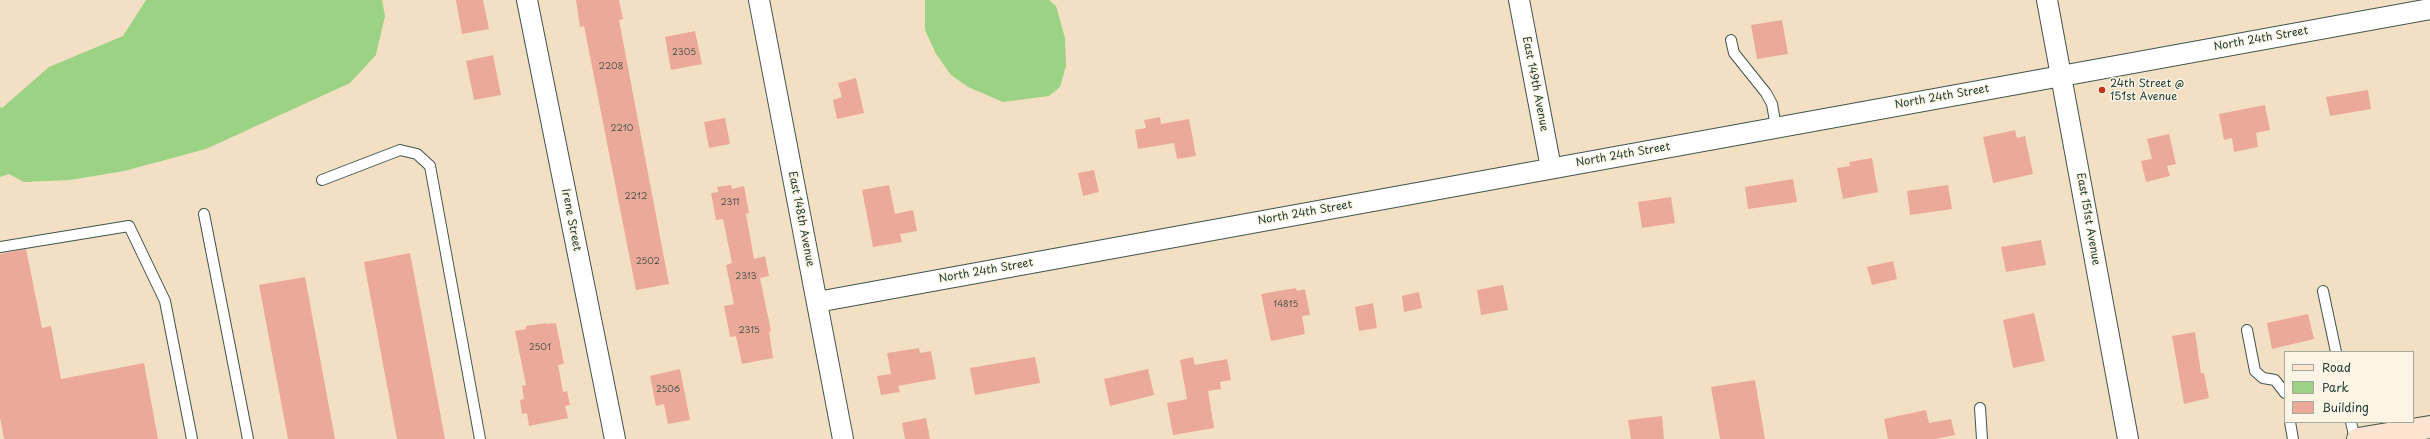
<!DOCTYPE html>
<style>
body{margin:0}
#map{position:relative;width:2430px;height:439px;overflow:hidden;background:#f3e0c4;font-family:"Playpen Sans",sans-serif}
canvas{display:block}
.legend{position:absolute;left:2284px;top:351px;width:130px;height:72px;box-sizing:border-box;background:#fcf5e5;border:1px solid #a4ab9e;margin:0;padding:5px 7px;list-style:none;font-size:12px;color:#1f3d34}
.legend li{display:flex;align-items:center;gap:8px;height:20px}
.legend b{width:20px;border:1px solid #a4ab9e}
</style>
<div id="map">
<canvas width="2430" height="439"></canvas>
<ul class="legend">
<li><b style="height:5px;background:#fde4d0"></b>Road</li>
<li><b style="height:11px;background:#9cd283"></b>Park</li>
<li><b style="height:11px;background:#ebaa99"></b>Building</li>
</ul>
</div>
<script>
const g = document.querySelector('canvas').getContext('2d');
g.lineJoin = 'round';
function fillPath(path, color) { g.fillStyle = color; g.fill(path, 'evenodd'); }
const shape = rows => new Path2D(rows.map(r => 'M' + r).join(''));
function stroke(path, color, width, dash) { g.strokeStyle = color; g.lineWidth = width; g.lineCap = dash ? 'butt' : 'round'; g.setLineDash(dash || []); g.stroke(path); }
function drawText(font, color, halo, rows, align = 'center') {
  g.font = font + ' "Playpen Sans",sans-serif'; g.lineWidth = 3; g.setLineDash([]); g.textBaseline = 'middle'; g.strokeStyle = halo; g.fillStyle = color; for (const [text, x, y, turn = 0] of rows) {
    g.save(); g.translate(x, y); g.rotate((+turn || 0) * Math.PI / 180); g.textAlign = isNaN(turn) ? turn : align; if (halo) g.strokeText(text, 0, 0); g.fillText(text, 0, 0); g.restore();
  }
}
fillPath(shape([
 [146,0,382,0,385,16,376,55,350,83,206,149,124,171,70,180,24,182,9,174,0,177,0,107,2,108,49,67,123,36],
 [925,0,1049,0,1056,6,1065,38,1066,66,1060,87,1049,96,1003,102,968,87,951,75,936,54,925,30]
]), '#9cd283');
fillPath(shape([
 [456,0,483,0,489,29,462,34],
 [576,0,619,0,623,19,619,20,669,284,636,290,584,26,580,27],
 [1782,20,1788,54,1757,59,1751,25],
 [695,31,702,64,671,70,665,37],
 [493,55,501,95,474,100,466,61],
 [856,78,864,113,837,119,833,100,842,97,838,83],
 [2368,90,2371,109,2330,116,2326,97],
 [2265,105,2270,130,2256,133,2258,147,2234,152,2232,138,2224,140,2219,114],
 [1160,117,1161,124,1189,119,1196,156,1177,159,1174,143,1138,149,1135,130,1146,128,1144,120],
 [725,118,730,144,709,148,704,122],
 [2015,130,2017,138,2025,136,2033,174,1993,183,1983,137],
 [2169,134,2176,164,2167,166,2170,176,2146,182,2141,161,2152,159,2147,139],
 [1872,158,1878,192,1843,199,1837,168,1850,166,1849,162],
 [1094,170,1099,192,1083,196,1078,173],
 [1793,179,1797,202,1748,209,1745,187],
 [731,185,732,189,744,186,749,213,746,214,754,259,765,256,769,276,760,278,771,331,769,332,773,358,742,364,736,336,730,337,724,306,734,304,726,265,732,263,723,219,716,220,711,193,718,192,717,187],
 [889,185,895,214,913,210,917,231,900,234,902,242,873,247,862,190],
 [1948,185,1952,209,1910,215,1907,191],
 [1671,197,1675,223,1642,228,1638,202],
 [2041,240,2046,265,2006,272,2001,247],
 [26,249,42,328,51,326,61,379,144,363,158,439,4,439,0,417,0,254],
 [410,253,445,439,397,439,364,262],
 [1893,261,1897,279,1872,285,1867,267],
 [305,277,335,439,288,439,259,285],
 [1503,285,1508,310,1481,315,1477,290],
 [1296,288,1297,291,1305,289,1310,315,1302,316,1305,334,1271,341,1261,294],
 [1419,292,1422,308,1404,312,1402,296],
 [1373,303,1377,328,1359,331,1355,307],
 [2034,313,2045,361,2013,368,2003,320],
 [2308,314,2314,339,2272,349,2267,323],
 [546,323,546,324,556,323,564,364,558,365,563,392,567,391,570,405,565,406,568,418,529,426,527,413,522,414,520,400,524,399,522,386,526,385,515,331,526,329,526,326],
 [2195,332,2201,373,2204,373,2209,398,2184,404,2172,336],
 [919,348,920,353,931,351,936,379,898,386,900,392,881,395,877,376,891,374,887,353],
 [1035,357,1040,383,975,395,970,368],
 [1193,357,1195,365,1227,359,1231,380,1220,382,1221,389,1208,391,1214,428,1173,435,1167,403,1187,399,1180,360],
 [680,369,690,420,668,424,664,404,656,406,650,376],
 [1148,369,1154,395,1110,406,1104,379],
 [1755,380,1765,439,1720,439,1711,387],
 [1926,410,1929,423,1951,419,1955,435,1935,439,1888,439,1884,419],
 [1662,416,1664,439,1631,439,1628,420],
 [926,418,930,439,905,439,902,423]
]), '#ebaa99');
const lane = shape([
 [1731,40,1734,53,1766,93,1772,104,1776,127],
 [322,180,400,150,417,154,430,166,480,439],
 [204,214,248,439],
 [0,247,129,226,165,301,192,439],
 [2323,291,2336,352],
 [2247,330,2255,371,2263,378,2275,380,2285,393],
 [1980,408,1982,439],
 [2290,422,2293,439],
 [2351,422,2355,439]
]);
const street = shape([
 [527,0,615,439],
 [759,0,843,439],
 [1519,0,1551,168],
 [2047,0,2128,439],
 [817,302,2430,9]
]);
const secondary = shape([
 [2358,439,2430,427]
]);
stroke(lane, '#3f554a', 12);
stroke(street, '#3f554a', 22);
stroke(secondary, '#3f554a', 24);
stroke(lane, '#fff', 10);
stroke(street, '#fff', 20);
stroke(secondary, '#fde4d0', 22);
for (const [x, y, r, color] of [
 [2102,90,4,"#c8321e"]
]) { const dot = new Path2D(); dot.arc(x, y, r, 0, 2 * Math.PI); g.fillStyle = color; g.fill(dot); stroke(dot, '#fcf5e5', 1.5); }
drawText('9px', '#52584d', null, [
 ["2305",684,53],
 ["2208",611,67],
 ["2210",622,129],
 ["2212",636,197],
 ["2311",730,203],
 ["2502",648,262],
 ["2313",746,277],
 ["14815",1286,305],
 ["2315",749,331],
 ["2501",540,348],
 ["2506",668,390]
]);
drawText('11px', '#1f3d34', '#fcf5e5', [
 ["North 24th Street",2261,39,-10],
 ["East 149th Avenue",1535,84,79],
 ["North 24th Street",1942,97,-10],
 ["North 24th Street",1623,155,-10],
 ["North 24th Street",1305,213,-10],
 ["East 148th Avenue",801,219,79],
 ["East 151st Avenue",2088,219,80],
 ["Irene Street",571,220,79],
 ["North 24th Street",986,271,-10]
]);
drawText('11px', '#1f3d34', '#fcf5e5', [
 ["24th Street @",2110,84],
 ["151st Avenue",2110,97]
], 'left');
</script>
